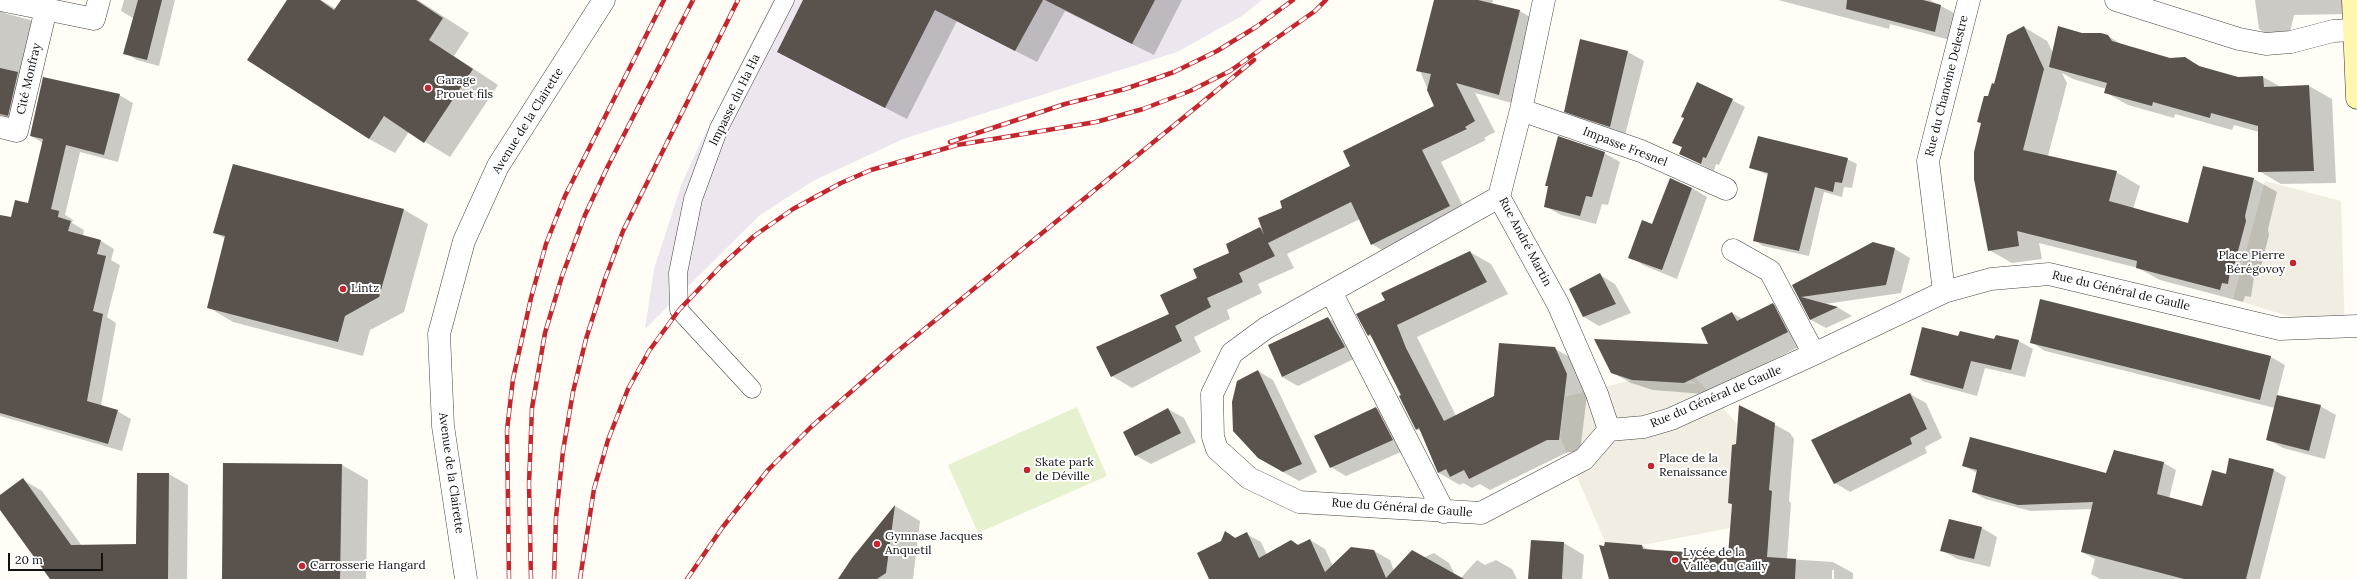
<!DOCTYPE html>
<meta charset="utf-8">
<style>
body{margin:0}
#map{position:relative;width:2357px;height:579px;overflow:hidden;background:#fffdf5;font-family:Lora,serif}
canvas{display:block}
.scale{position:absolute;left:8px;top:553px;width:95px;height:18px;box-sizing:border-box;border:2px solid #111;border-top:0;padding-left:5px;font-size:12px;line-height:14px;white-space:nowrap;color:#111;-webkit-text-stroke:3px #fff;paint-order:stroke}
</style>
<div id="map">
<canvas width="2357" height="579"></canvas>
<div class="scale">20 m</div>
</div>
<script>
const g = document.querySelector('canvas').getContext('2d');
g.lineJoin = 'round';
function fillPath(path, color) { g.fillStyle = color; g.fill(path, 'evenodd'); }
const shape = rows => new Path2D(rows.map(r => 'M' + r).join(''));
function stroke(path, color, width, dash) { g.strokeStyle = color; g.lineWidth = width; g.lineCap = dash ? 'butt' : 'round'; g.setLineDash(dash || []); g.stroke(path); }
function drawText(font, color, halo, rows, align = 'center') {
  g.font = font + ' Lora,serif'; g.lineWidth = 4; g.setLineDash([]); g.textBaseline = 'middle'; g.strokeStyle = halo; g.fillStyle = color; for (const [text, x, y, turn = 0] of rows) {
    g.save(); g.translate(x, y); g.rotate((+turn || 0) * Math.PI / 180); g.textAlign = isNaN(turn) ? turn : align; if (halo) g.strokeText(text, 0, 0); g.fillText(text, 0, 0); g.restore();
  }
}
fillPath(shape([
 [773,0,1262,0,1242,16,1177,52,903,139,813,181,760,215,645,329,654,269,682,183,701,142]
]), '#eee6ef');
fillPath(shape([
 [1077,407,1107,476,978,533,948,465]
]), '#e6f2cf');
fillPath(shape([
 [2265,181,2341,201,2345,334,2233,299],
 [1683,377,1696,378,1737,424,1736,444,1732,445,1730,473,1728,503,1732,504,1730,528,1642,545,1605,542,1560,437,1565,397,1632,380,1697,384]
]), '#f1ede2');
fillPath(shape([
 [0,0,4,13,30,20,45,29,22,124,0,117],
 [124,0,175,0,159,66,137,60,125,53,133,18,121,11],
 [288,0,321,0,336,9,342,0,418,0,469,33,454,56,498,85,450,157,409,132,395,153,369,139],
 [804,0,1182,0,1154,55,1065,11,1037,62,957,21,907,119,800,64],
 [1435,0,1493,0,1492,4,1520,11,1540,23,1519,105,1475,93,1495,132,1484,138,1486,140,1441,162,1469,218,1392,256,1372,244,1360,219,1287,254,1294,268,1258,284,1262,293,1227,310,1230,319,1194,337,1201,352,1132,388,1112,376,1170,314,1198,279,1260,228,1263,230,1283,208,1352,167,1435,107,1418,66],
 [1778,0,1930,0,1956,14,1950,40,1890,24,1889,29],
 [2255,0,2348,0,2348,14,2294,15,2288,41,2277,40,2259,29],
 [2024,27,2047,41,2053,53,2082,34,2108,36,2123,45,2170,59,2185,58,2202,67,2238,78,2263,77,2281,87,2309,86,2332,99,2336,183,2281,184,2259,171,2259,132,2234,125,2232,130,2175,114,2174,118,2128,105,2105,92,2106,89,2073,79,2062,73,2067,83,2048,156,2116,172,2140,186,2133,209,2189,224,2204,167,2254,179,2277,192,2268,229,2269,235,2258,279,2254,277,2251,297,2245,296,2243,302,2160,280,2138,268,2039,243,2042,259,2012,263,1989,250,1975,179,1995,85],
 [1581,40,1628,52,1644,61,1625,135,1581,120,1565,111],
 [119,95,133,103,118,162,80,152,65,215,73,220,72,223,84,230,83,236,101,241,114,249,111,260,120,265,107,317,116,323,101,406,117,411,131,419,122,451,0,416,0,216,11,219,29,204,43,143,31,136],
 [1732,100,1745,107,1719,165,1716,164,1714,171,1680,154,1683,148,1673,142],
 [1604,153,1620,162,1608,205,1602,204,1596,224,1561,215,1545,206,1549,187,1546,185],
 [1847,159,1857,164,1852,188,1844,187,1842,197,1824,192,1809,256,1763,246,1754,240,1768,175,1751,168],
 [1692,188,1707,197,1677,279,1645,266,1630,257,1653,225],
 [403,209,428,224,404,312,370,330,363,356,233,322,208,307,226,239,215,233],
 [1873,243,1895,249,1910,258,1901,293,1825,304,1837,307,1852,316,1826,328,1811,320,1793,285],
 [1470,252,1491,264,1508,294,1417,337,1456,416,1495,397,1554,348,1576,361,1588,387,1580,452,1568,452,1490,490,1480,484,1472,488,1463,483,1460,485,1439,473,1422,432,1417,429,1373,338,1368,335,1386,301],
 [1600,275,1615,284,1631,313,1599,326,1584,317],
 [2041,300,2271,357,2285,365,2277,396,2320,406,2336,415,2325,459,2283,448,2267,439,2275,408,2045,351,2031,342],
 [1773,304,1792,315,1807,343,1704,394,1653,390,1631,383,1611,372,1710,345,1732,313,1743,319],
 [1328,318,1344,327,1360,356,1298,386,1282,377],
 [1996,336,2019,341,2033,349,2025,377,1985,368,1977,396,1925,382,1911,374,1959,338,1995,341],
 [1258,371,1273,380,1317,472,1299,481,1262,460,1235,431],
 [1910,394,1926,403,1942,438,1925,447,1927,453,1850,492,1835,483],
 [1376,408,1392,417,1408,449,1346,476,1331,467],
 [1168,409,1184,418,1196,442,1151,464,1135,455],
 [1770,422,1790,433,1794,439,1789,501,1791,503,1787,559,1833,562,1853,573,1853,579,1834,579,1834,570,1832,570,1832,579,1610,579,1642,546,1652,551,1729,556,1733,505,1729,503,1737,445],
 [2115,451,2164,463,2176,470,2169,499,2202,507,2226,475,2230,459,2274,470,2286,477,2260,579,2100,579,2091,574,2095,559,2082,552,2092,509,2031,511,1985,499,1973,492,1977,473,1964,466,2107,474],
 [342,465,368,480,366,579,223,579],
 [138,474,169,474,188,485,187,579,51,579,0,508,0,496,23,480,42,491,82,546,136,545],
 [895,506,920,521,913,579,839,579,853,559],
 [1982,528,1997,537,1990,567,1957,559,1941,550],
 [1226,532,1236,538,1246,534,1261,542,1267,555,1310,540,1325,549,1333,566,1374,551,1390,560,1394,571,1434,553,1449,563,1457,579,1210,579],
 [1532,541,1564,543,1584,555,1582,579,1529,579],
 [1477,560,1485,565,1496,560,1512,569,1517,579,1460,579]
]), '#0003');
fillPath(shape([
 [138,0,162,0,147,60,123,54],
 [287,0,320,0,334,10,341,0,416,0,443,18,429,40,473,69,424,143,384,116,369,139,247,60],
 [803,0,1043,0,1015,51,935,10,885,108,777,52],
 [1045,0,1155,0,1132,44],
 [1434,0,1478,0,1520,10,1499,95,1456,83,1475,121,1465,127,1467,129,1422,150,1450,206,1371,245,1351,202,1268,243,1275,256,1239,273,1243,282,1207,298,1211,307,1175,326,1182,341,1111,377,1096,347,1169,314,1160,295,1197,278,1193,269,1229,253,1226,244,1260,227,1264,235,1258,218,1282,208,1280,201,1350,166,1343,151,1434,106,1427,90,1431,74,1416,71],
 [1847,0,1923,0,1941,5,1935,32,1846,9],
 [2024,26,2044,69,2023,150,2117,171,2109,201,2188,223,2203,166,2254,178,2245,216,2246,221,2234,266,2231,265,2228,284,2222,283,2220,290,2136,268,2137,261,2017,231,2019,246,1988,251,1974,179,1974,152,1981,123,1977,122,1984,96,1988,96,1992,83,1994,84,2007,35],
 [2058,26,2082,33,2101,33,2108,35,2112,41,2170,58,2185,57,2199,66,2238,77,2263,76,2264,87,2309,85,2314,171,2258,172,2258,126,2211,113,2210,118,2153,102,2152,106,2104,93,2107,83,2049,67],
 [1580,39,1628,51,1610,127,1564,112],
 [0,68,18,72,8,116,0,114],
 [43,77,120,94,104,155,66,145,51,209,59,211,58,217,71,221,68,231,101,240,97,254,106,256,93,311,103,314,87,401,118,410,108,444,0,413,0,215,11,217,15,200,28,203,43,139,30,136],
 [1697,82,1733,99,1706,158,1703,157,1701,164,1679,154,1682,147,1672,143,1684,118,1681,117],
 [1558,136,1605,152,1592,197,1586,196,1580,216,1544,207,1548,186,1545,186],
 [1758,136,1848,158,1842,183,1835,182,1833,192,1815,187,1799,251,1753,241,1768,173,1749,168],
 [233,164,404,209,379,297,345,316,338,342,207,308,225,236,213,233],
 [1670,178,1692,188,1662,270,1628,258,1642,220,1652,224],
 [1873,242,1895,248,1886,285,1801,297,1838,307,1810,320,1792,285],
 [1470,251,1487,282,1397,325,1406,348,1444,421,1494,396,1499,343,1555,347,1567,374,1559,440,1547,440,1469,479,1464,470,1450,477,1446,469,1438,473,1419,428,1416,430,1399,396,1401,395,1370,334,1368,336,1356,314,1385,300,1381,293],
 [1600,273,1616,304,1583,317,1569,289],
 [2040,299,2271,356,2260,400,2030,343],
 [1773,303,1788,332,1684,383,1632,380,1611,373,1594,339,1708,344,1701,328,1732,312,1737,321],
 [1328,317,1345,347,1282,377,1268,345],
 [1922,327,1958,336,1960,331,1994,339,1996,335,2019,340,2011,370,1971,361,1963,389,1910,375],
 [1258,370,1302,464,1283,472,1258,458,1233,431,1232,402,1237,381],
 [1910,393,1927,429,1910,438,1912,444,1834,484,1811,440],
 [2277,395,2321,405,2309,451,2266,440],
 [1739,405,1775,423,1769,490,1772,491,1767,557,1796,559,1795,579,1609,579,1599,545,1604,546,1605,542,1642,545,1643,549,1728,555,1732,504,1728,503,1730,473,1732,445,1736,444],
 [1376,407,1393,440,1330,468,1314,436],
 [1168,408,1181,433,1135,456,1123,432],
 [1970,437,2106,473,2114,450,2164,462,2157,494,2202,506,2212,470,2226,474,2229,458,2274,469,2246,579,2184,579,2081,552,2093,502,2018,505,1972,492,1977,470,1962,466],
 [223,463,342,464,340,579,222,579],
 [137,473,169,473,168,579,50,579,0,510,0,495,23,478,71,545,136,544],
 [895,505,886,573,877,579,838,579,852,558],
 [1949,519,1982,527,1974,559,1940,551],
 [1225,531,1235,538,1247,532,1259,558,1291,540,1298,545,1310,539,1325,572,1351,547,1374,550,1386,578,1412,550,1464,579,1209,579,1197,553,1221,541],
 [1531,540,1564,542,1562,579,1528,579]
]), '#5a524d');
const lane = shape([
 [752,389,679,310,678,273,693,199,719,128,785,0]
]);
const street = shape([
 [1,0,94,19,99,0],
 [1544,0,1521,110,1499,197,1558,304,1597,394,1609,430],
 [2116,0,2239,39,2266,44,2291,42,2333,31,2355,30],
 [1521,110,1641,151,1726,189],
 [0,127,17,131,46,9],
 [1499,197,1266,328,1232,353,1212,394,1213,437,1217,449,1249,478,1299,502,1481,513,1584,459,1609,430,1644,427,1671,419,1814,354,1944,292,1991,279,2049,274,2280,329,2357,326],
 [1733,250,1770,271,1814,354],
 [1331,292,1444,512],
 [1944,292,1928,161,1969,0],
 [466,579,443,426,439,334,464,241,498,166,604,0]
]);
const secondary = shape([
 [2353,0,2357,98]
]);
stroke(lane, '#444', 19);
stroke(street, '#444', 23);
stroke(secondary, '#333', 23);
stroke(lane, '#fff', 18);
stroke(street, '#fff', 22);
stroke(secondary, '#fff6b0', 22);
const rail = shape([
 [950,142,1065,104,1125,89,1174,72,1217,51,1256,27,1293,0],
 [509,579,507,430,513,379,531,298,546,244,565,196,664,0],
 [531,579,529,484,532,408,545,333,562,276,585,215,608,166,693,0],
 [554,579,556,517,563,451,573,392,586,339,605,279,623,231,738,0],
 [580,579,594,489,608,440,628,389,649,351,679,310,721,266,754,236,793,209,841,183,871,170,957,145,1096,122,1143,109,1190,91,1230,71,1315,11,1326,0],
 [687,579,722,528,768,470,811,427,894,354,1254,60]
]);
stroke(rail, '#c4262e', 4.5);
stroke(rail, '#fff', 3, [9]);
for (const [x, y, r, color] of [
 [428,88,4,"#c4262e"],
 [2293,263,4,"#c4262e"],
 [343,289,4,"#c4262e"],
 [1651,466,4,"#c4262e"],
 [1027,470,4,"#c4262e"],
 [877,544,4,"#c4262e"],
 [1675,560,4,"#c4262e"],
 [302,566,4,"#c4262e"]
]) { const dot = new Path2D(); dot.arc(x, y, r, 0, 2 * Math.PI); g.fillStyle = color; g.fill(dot); stroke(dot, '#fff', 1.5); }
drawText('12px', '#111', '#fff', [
 ["Cité Monfray",29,79,-77],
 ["Rue du Chanoine Delestre",1947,86,-76],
 ["Impasse du Ha Ha",735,100,-64],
 ["Avenue de la Clairette",528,121,-58],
 ["Impasse Fresnel",1625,147,21],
 ["Rue André Martin",1525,242,62],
 ["Rue du Général de Gaulle",2121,291,13],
 ["Rue du Général de Gaulle",1716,397,-23],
 ["Avenue de la Clairette",451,473,82],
 ["Rue du Général de Gaulle",1402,508,4]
]);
drawText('12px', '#111', '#fff', [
 ["Garage",436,81],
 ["Prouet fils",436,95],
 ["Place Pierre",2285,256,"right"],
 ["Bérégovoy",2285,270,"right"],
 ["Lintz",351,289],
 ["Place de la",1659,459],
 ["Renaissance",1659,473],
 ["Skate park",1035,463],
 ["de Déville",1035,477],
 ["Gymnase Jacques",885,537],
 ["Anquetil",885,551],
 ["Lycée de la",1683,553],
 ["Vallée du Cailly",1683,567],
 ["Carrosserie Hangard",310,566]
], 'left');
</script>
